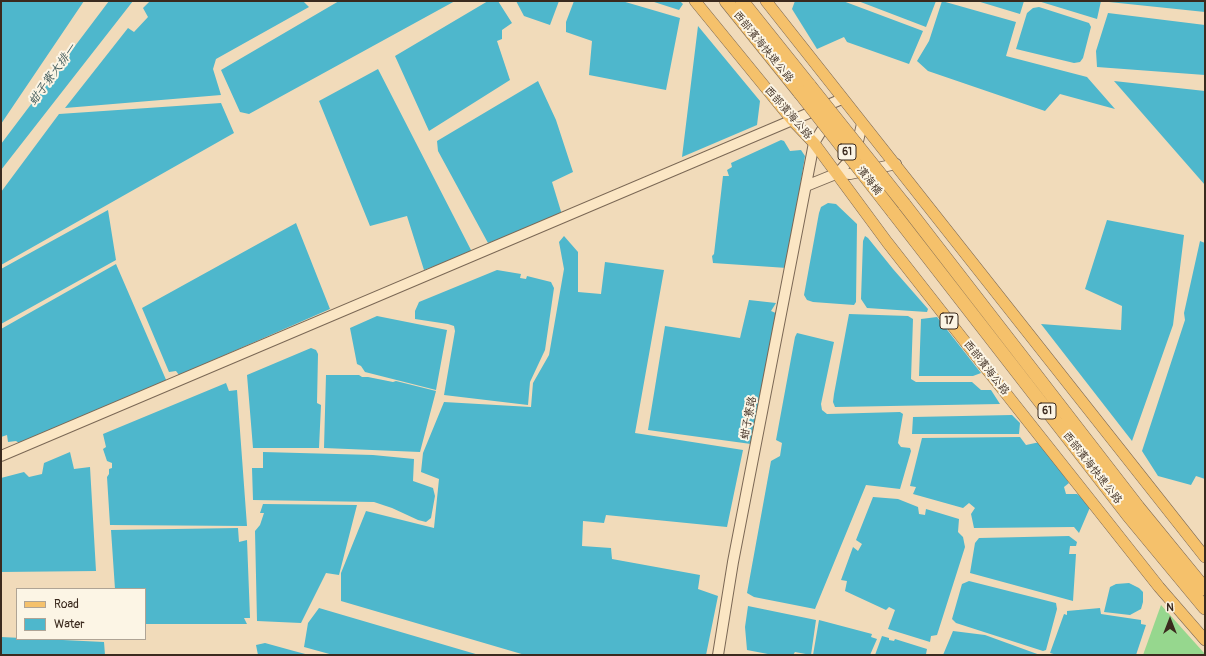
<!DOCTYPE html>
<meta charset="utf-8">
<style>
body{margin:0}
#map{position:relative;width:1206px;height:656px;overflow:hidden;background:#f1dbba;font-family:Pangolin,sans-serif}
canvas{display:block}
.frame{position:absolute;inset:0;border:2px solid #3b2a1e;pointer-events:none}
.legend{position:absolute;left:16px;top:588px;width:130px;height:52px;box-sizing:border-box;background:#fcf5e5;border:1px solid #afa495;margin:0;padding:5px 7px;list-style:none;font-size:12px;color:#3b2a1e}
.legend li{display:flex;align-items:center;gap:8px;height:20px}
.legend b{width:20px;border:1px solid #afa495}
.north{position:absolute;left:1150px;top:600px;width:40px;height:40px;-webkit-text-stroke:3px #fcf5e5;paint-order:stroke;rotate:0deg;font-size:11px;font-weight:700;line-height:16px;text-align:center;color:#3b2a1e}
.north::after{content:'';display:block;margin:auto;width:14px;height:18px;background:#3b2a1e;clip-path:polygon(50% 0,100% 100%,50% 72%,0 100%)}
</style>
<div id="map">
<canvas width="1206" height="656"></canvas>
<div class="frame"></div>
<ul class="legend">
<li><b style="height:5px;background:#f5c16b"></b>Road</li>
<li><b style="height:11px;background:#4eb7cc"></b>Water</li>
</ul>
<div class="north">N</div>
</div>
<script>
const g = document.querySelector('canvas').getContext('2d');
g.lineJoin = 'round';
function fillPath(path, color) { g.fillStyle = color; g.fill(path, 'evenodd'); }
const shape = rows => new Path2D(rows.map(r => 'M' + r).join(''));
function stroke(path, color, width, dash) { g.strokeStyle = color; g.lineWidth = width; g.lineCap = dash ? 'butt' : 'round'; g.setLineDash(dash || []); g.stroke(path); }
function drawText(font, color, halo, rows, align = 'center') {
  g.font = font + ' Pangolin,"LXGW WenKai TC",sans-serif'; g.lineWidth = 4; g.setLineDash([]); g.textBaseline = 'middle'; g.strokeStyle = halo; g.fillStyle = color; for (const [text, x, y, turn = 0] of rows) {
    g.save(); g.translate(x, y); g.rotate((+turn || 0) * Math.PI / 180); g.textAlign = isNaN(turn) ? turn : align; if (halo) g.strokeText(text, 0, 0); g.fillText(text, 0, 0); g.restore();
  }
}
fillPath(shape([
 [1161,605,1205,654,1205,655,1143,655]
]), '#96d78e');
fillPath(shape([
 [1,1,84,1,1,124],
 [109,1,133,1,1,170,1,144],
 [150,1,303,1,309,7,216,59,213,69,221,95,65,108,128,28,134,32,148,17,143,8],
 [339,1,455,1,249,114,240,112,221,70],
 [488,1,498,1,512,23,502,30,502,39,497,41,510,80,429,131,395,56],
 [516,1,559,1,550,25,524,16],
 [574,1,622,1,680,18,666,90,589,75,592,41,566,32,566,22],
 [651,1,680,1,683,4,679,10],
 [795,1,843,1,923,31,909,64,847,42,844,37,817,49,792,9],
 [858,1,936,1,926,27],
 [942,1,1016,22,1006,56,1087,77,1115,109,1060,94,1045,111,928,71,917,61,929,41],
 [977,1,1024,1,1020,14],
 [1038,1,1101,1,1097,19],
 [1205,1,1205,12,1109,2,1109,1],
 [1039,7,1089,23,1091,27,1083,58,1080,62,1074,63,1016,49,1027,13,1033,8],
 [1108,13,1205,25,1205,75,1097,67,1096,51],
 [698,26,760,101,757,125,682,157],
 [378,69,472,252,424,270,407,216,370,226,319,101],
 [538,81,556,120,573,172,552,182,563,218,488,243,438,151,437,141],
 [1114,81,1205,91,1205,185],
 [221,103,234,133,1,265,1,192,59,114],
 [781,140,784,141,790,151,801,150,805,156,787,268,713,263,712,256,714,254,723,176,729,176,727,170,732,167,731,163],
 [828,203,836,204,857,224,856,302,854,305,813,302,807,300,804,295,819,213,821,207],
 [108,210,116,260,1,324,1,269],
 [1107,220,1184,235,1173,325,1132,441,1041,324,1121,330,1122,306,1085,289],
 [296,223,330,309,179,375,176,371,169,372,142,308],
 [564,236,578,252,578,292,601,294,605,262,664,270,635,433,743,450,727,527,606,515,604,523,583,521,582,546,611,548,612,559,700,575,698,589,718,596,706,655,525,655,341,601,341,573,366,511,434,528,439,479,421,472,423,453,444,402,531,407,533,383,549,355,564,269,559,242],
 [865,236,868,238,893,269,928,309,927,312,867,308,861,299,863,241],
 [1200,241,1205,243,1205,479,1196,476,1191,485,1158,476,1142,451,1185,320,1184,313],
 [116,264,167,382,19,443,16,441,8,442,7,435,1,437,1,329],
 [497,270,521,274,520,278,526,279,527,276,551,282,554,288,545,350,530,382,528,405,444,395,455,331,454,326,448,324,415,319,415,311,419,302],
 [749,300,776,303,771,311,778,314,751,444,648,430,665,326,740,338],
 [849,314,908,316,913,319,911,379,916,382,972,382,981,390,991,390,1000,404,835,407,833,402,834,394],
 [377,316,447,330,436,390,365,372,361,366,357,364,350,328],
 [937,317,981,373,973,376,919,376,921,319],
 [797,333,834,342,821,404,822,410,827,414,900,412,903,414,898,443,901,447,910,448,911,451,900,489,866,485,815,609,754,597,747,593,771,461,780,456,782,443,776,440,795,337],
 [311,348,316,350,318,354,317,403,321,405,319,448,253,448,247,375],
 [326,375,359,375,362,377,368,377,393,382,396,381,436,391,420,452,324,448],
 [226,383,229,391,237,390,247,526,110,525,107,477,109,474,109,469,112,468,112,463,107,461,103,449,106,447,103,434],
 [1012,415,1020,423,1019,434,912,434,913,417],
 [1020,437,1026,445,1040,442,1069,483,1064,487,1066,494,1077,494,1091,505,1079,533,1074,527,974,528,971,514,975,508,969,503,963,508,913,494,916,487,910,486,922,438],
 [70,452,74,469,90,467,96,571,1,572,1,478,24,472,29,477,42,474,44,463],
 [263,452,373,455,414,459,413,481,433,488,435,496,431,518,426,522,418,520,392,508,374,502,253,500,252,468,263,468],
 [873,497,898,499,918,507,919,514,925,515,926,509,959,519,958,532,963,537,965,547,937,635,931,636,930,642,888,629,895,610,889,607,886,610,845,591,847,581,841,580,853,547,858,551,862,544,856,540],
 [263,504,357,505,339,575,326,573,301,623,257,621,255,531,260,525,264,513,260,513],
 [238,528,239,542,247,540,250,618,244,618,247,624,145,624,145,589,115,589,111,530],
 [1069,536,1077,542,1076,546,1070,546,1069,554,1076,554,1073,601,970,573,975,543,979,538],
 [969,581,1056,603,1057,609,1046,650,1043,651,956,623,952,619,962,584],
 [1129,583,1139,588,1143,592,1143,602,1141,609,1130,615,1104,612,1110,587,1116,584],
 [748,606,816,620,811,655,795,652,793,655,773,655,747,650,745,627],
 [319,608,479,655,333,655,304,647,308,623],
 [1100,608,1101,614,1141,620,1141,624,1146,625,1136,655,1057,655,1050,653,1064,614,1067,615,1067,611],
 [819,620,872,634,871,637,877,639,870,655,813,655],
 [953,631,985,635,1040,655,943,655],
 [882,636,889,638,889,640,894,641,895,639,927,649,926,654,929,655,875,655],
 [1,637,104,642,105,655,1,655],
 [265,643,294,651,309,655,258,655,256,645]
]), '#4eb7cc');
const secondary = shape([
 [838,173,855,154,862,124],
 [806,186,838,173,850,174,896,164],
 [1,456,842,99],
 [718,655,733,562,814,143,828,120]
]);
const primary = shape([
 [695,1,792,120,814,143,887,242,970,348,1159,587,1205,640],
 [766,1,1205,557]
]);
const highway = shape([
 [726,1,800,93],
 [742,1,810,86],
 [904,204,1138,507,1205,589],
 [893,212,1128,515,1205,608]
]);
stroke(secondary, '#7b6855', 12);
stroke(primary, '#7b6855', 12);
stroke(highway, '#7b6855', 14);
stroke(secondary, '#fbe6c4', 10);
stroke(primary, '#f5c16b', 11);
stroke(highway, '#f5c16b', 13);
const highwayBridge = shape([
 [810,86,904,204],
 [800,93,893,212]
]);
stroke(highwayBridge, '#7b6855', 14, []);
stroke(highwayBridge, '#f5c16b', 13);
for (const [x, y, w] of [
 [847,152,18],
 [949,321,18],
 [1047,411,18]
]) { const box = new Path2D(); box.roundRect(x - w / 2, y - 8, w, 16, 3); g.fillStyle = '#fcf5e5'; g.fill(box); stroke(box, '#3b2a1e', 1); }
drawText('bold 10px', '#3b2a1e', null, [
 ["61",847,152],
 ["17",949,321],
 ["61",1047,411]
]);
drawText('11px', '#3b2a1e', '#fcf5e5', [
 ["西部濱海快速公路",763,47,51],
 ["西部濱海公路",788,113,49],
 ["濱海橋",869,181,52],
 ["西部濱海公路",986,368,52],
 ["蚶子寮路",749,418,-79],
 ["西部濱海快速公路",1092,468,52]
]);
drawText('italic 12px', '#425b5b', '#fcf5e5', [
 ["蚶子寮大排一",53,75,-54]
]);
</script>
